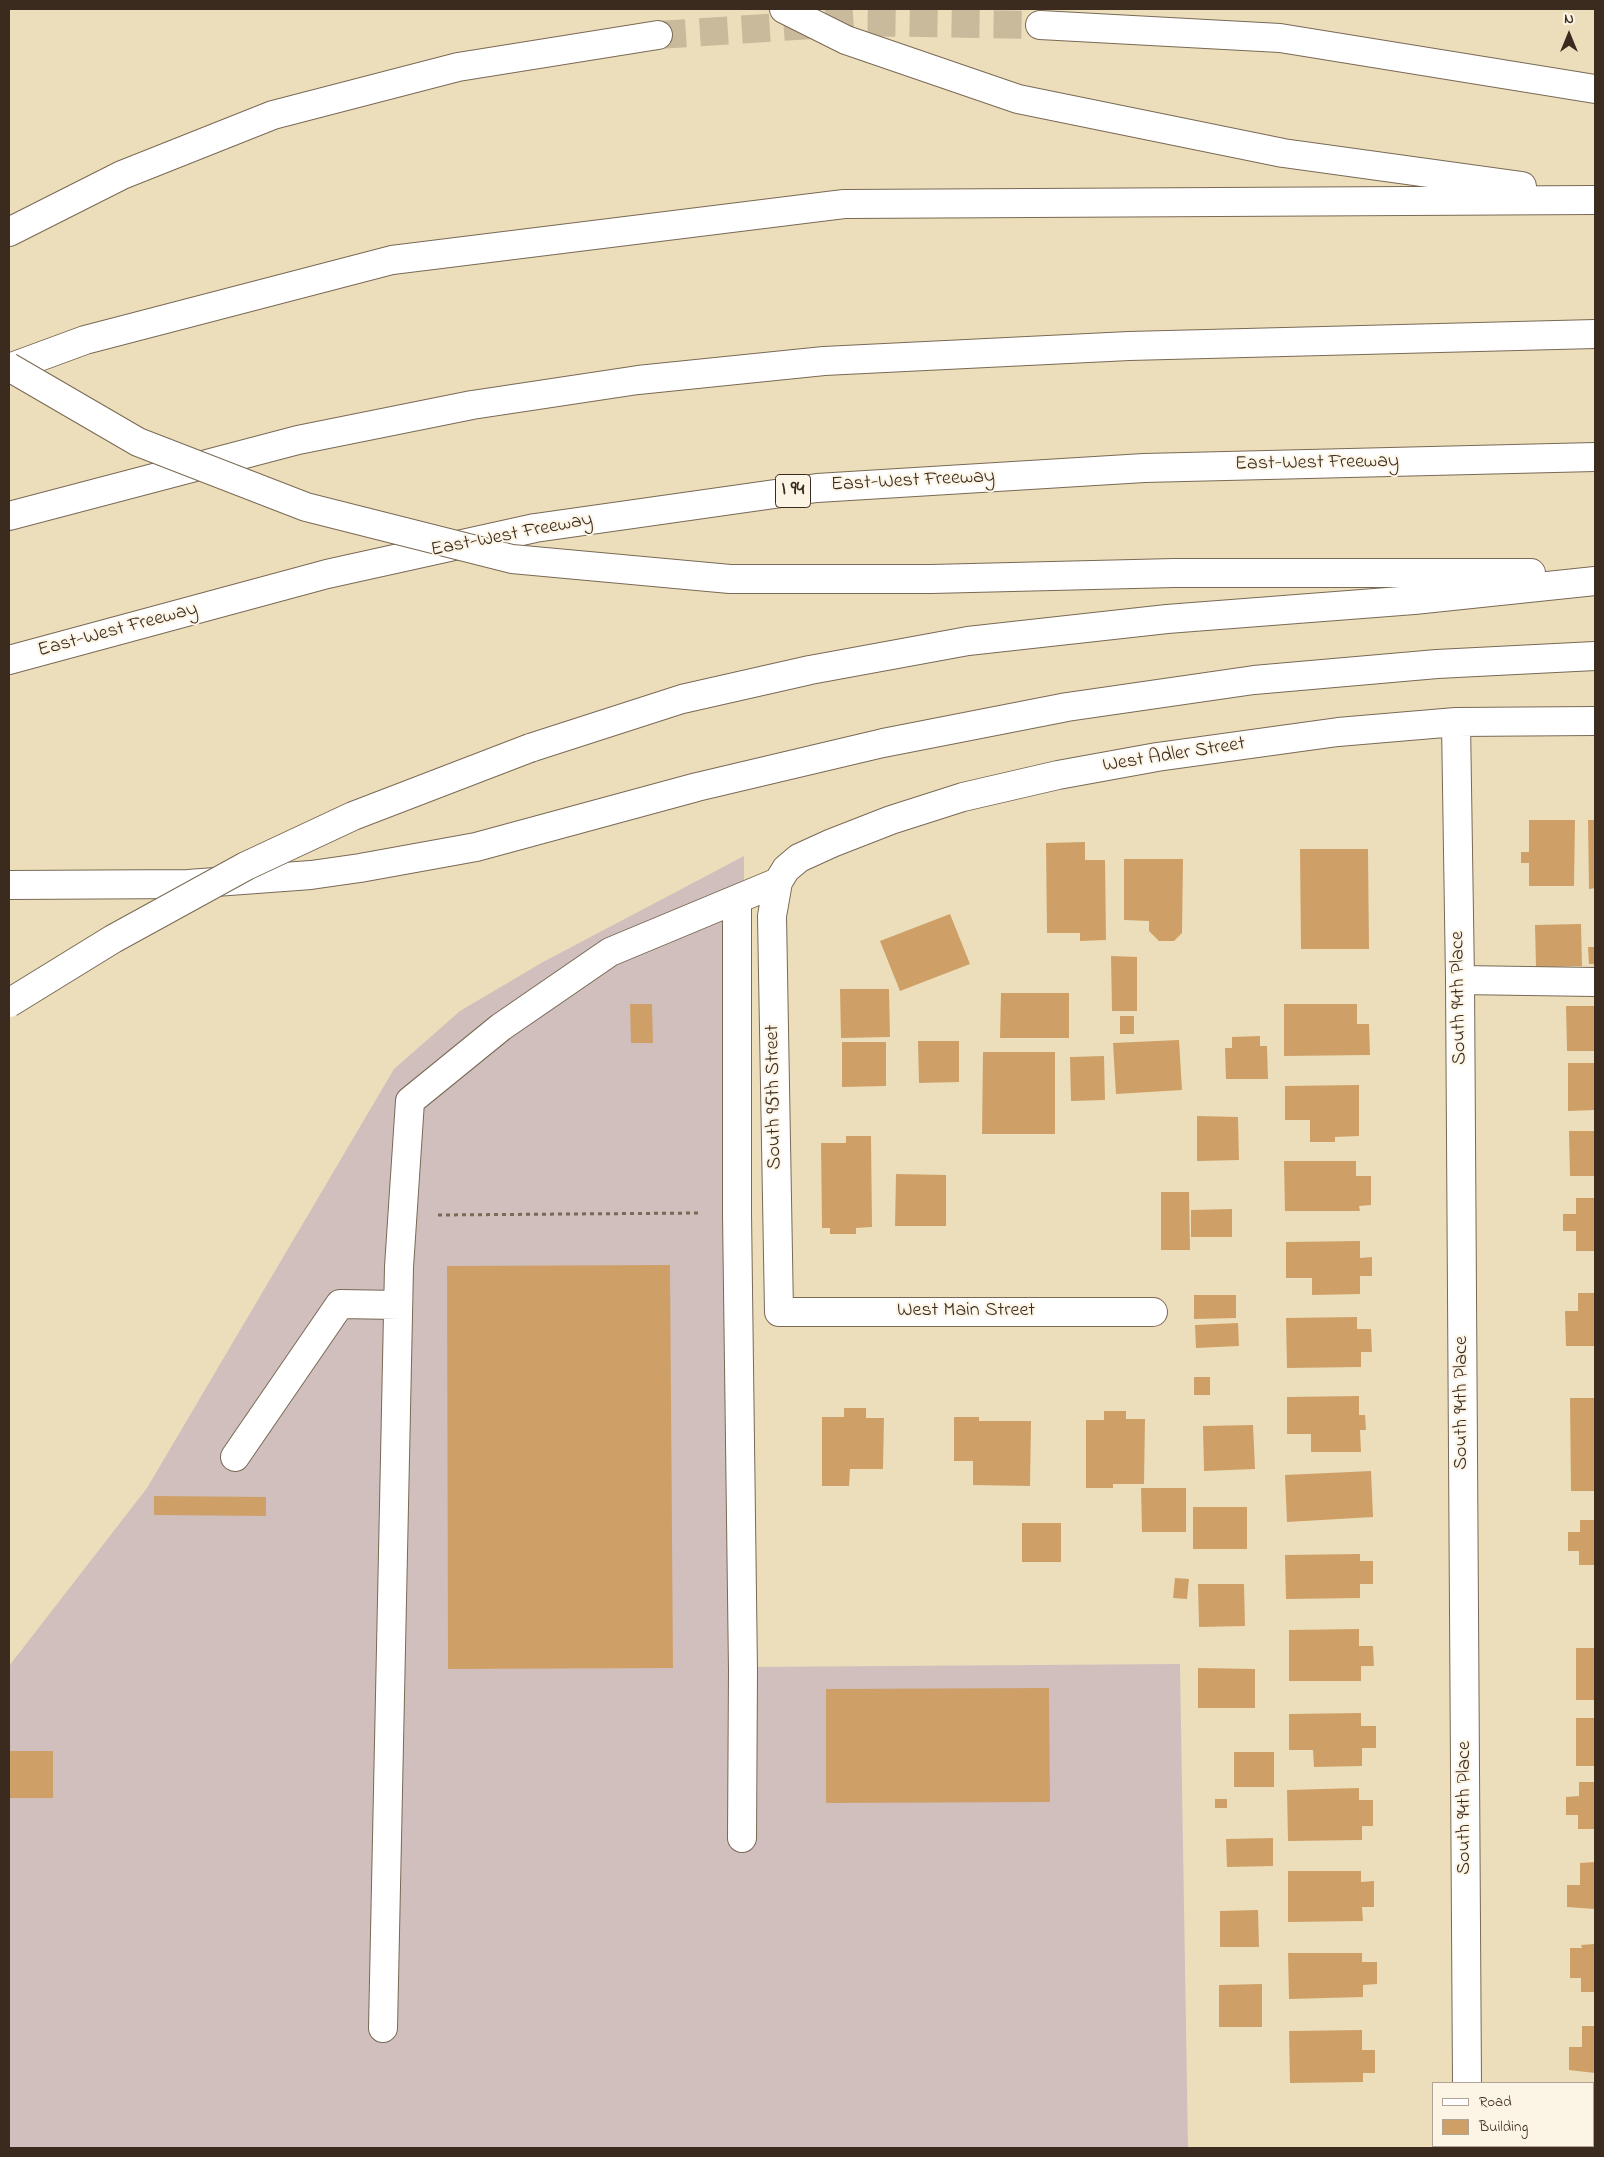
<!DOCTYPE html>
<style>
body{margin:0}
#map{position:relative;width:1604px;height:2157px;overflow:hidden;background:#eddebb;font-family:"Indie Flower",sans-serif}
canvas{display:block}
.frame{position:absolute;inset:0;border:10px solid #3b2a1e;pointer-events:none}
.legend{position:absolute;left:1432px;top:2082px;width:162px;height:65px;box-sizing:border-box;background:#fcf5e5;border:1px solid #afa495;margin:0;padding:6px 9px;list-style:none;font-size:15px;color:#3b2a1e}
.legend li{display:flex;align-items:center;gap:10px;height:25px}
.legend b{width:25px;border:1px solid #afa495}
.north{position:absolute;left:1544px;top:10px;width:50px;height:50px;-webkit-text-stroke:4px #fcf5e5;paint-order:stroke;rotate:0deg;font-size:14px;font-weight:700;line-height:20px;text-align:center;color:#3b2a1e}
.north::after{content:'';display:block;margin:auto;width:18px;height:22px;background:#3b2a1e;clip-path:polygon(50% 0,100% 100%,50% 72%,0 100%)}
</style>
<div id="map">
<canvas width="1604" height="2157"></canvas>
<div class="frame"></div>
<ul class="legend">
<li><b style="height:6px;background:#fff"></b>Road</li>
<li><b style="height:14px;background:#cea067"></b>Building</li>
</ul>
<div class="north">N</div>
</div>
<script>
const g = document.querySelector('canvas').getContext('2d');
g.lineJoin = 'round';
function fillPath(path, color) { g.fillStyle = color; g.fill(path, 'evenodd'); }
const shape = rows => new Path2D(rows.map(r => 'M' + r).join(''));
function stroke(path, color, width, dash) { g.strokeStyle = color; g.lineWidth = width; g.lineCap = dash ? 'butt' : 'round'; g.setLineDash(dash || []); g.stroke(path); }
function drawText(font, color, halo, rows, align = 'center') {
  g.font = font + ' "Indie Flower",sans-serif'; g.lineWidth = 4; g.setLineDash([]); g.textBaseline = 'middle'; g.strokeStyle = halo; g.fillStyle = color; for (const [text, x, y, turn = 0] of rows) {
    g.save(); g.translate(x, y); g.rotate((+turn || 0) * Math.PI / 180); g.textAlign = isNaN(turn) ? turn : align; if (halo) g.strokeText(text, 0, 0); g.fillText(text, 0, 0); g.restore();
  }
}
fillPath(shape([
 [744,856,742,1667,1180,1664,1188,2148,9,2148,9,1666,147,1488,394,1069,460,1011,543,962]
]), '#d1bfbe');
fillPath(shape([
 [1529,820,1575,820,1574,886,1529,886,1529,863,1521,863,1521,852,1529,852],
 [1588,820,1595,820,1595,888,1589,889],
 [1085,842,1085,860,1105,860,1106,940,1080,941,1080,933,1047,933,1046,843],
 [1300,849,1368,849,1369,949,1301,949],
 [1124,859,1183,859,1182,933,1174,941,1159,941,1149,931,1149,921,1124,920],
 [950,914,970,964,900,991,880,941],
 [1581,924,1582,966,1536,967,1535,925],
 [1588,947,1595,947,1595,964,1589,964],
 [1111,956,1137,957,1137,1011,1112,1011],
 [840,989,889,989,890,1037,841,1038],
 [1001,993,1069,993,1069,1038,1000,1038],
 [630,1004,652,1004,653,1043,631,1043],
 [1284,1004,1357,1004,1357,1024,1369,1024,1370,1055,1284,1056],
 [1566,1006,1595,1006,1595,1051,1567,1051],
 [1120,1016,1134,1016,1134,1034,1120,1034],
 [1260,1036,1260,1046,1267,1046,1268,1079,1226,1079,1225,1048,1232,1048,1232,1037],
 [1179,1040,1182,1090,1116,1094,1113,1043],
 [918,1041,959,1041,959,1082,919,1083],
 [842,1042,886,1042,886,1086,842,1087],
 [983,1052,1055,1052,1055,1134,982,1134],
 [1104,1056,1105,1100,1071,1101,1070,1057],
 [1568,1063,1595,1063,1595,1110,1568,1111],
 [1359,1085,1359,1136,1335,1137,1335,1142,1310,1142,1310,1120,1285,1120,1285,1086],
 [1197,1116,1238,1117,1239,1160,1197,1161],
 [1569,1131,1595,1131,1595,1176,1570,1176],
 [846,1136,871,1136,872,1227,856,1228,856,1234,830,1234,830,1228,822,1228,821,1143,846,1143],
 [1284,1161,1356,1161,1356,1176,1371,1176,1371,1205,1359,1206,1360,1211,1285,1211],
 [896,1174,946,1175,946,1226,895,1226],
 [1161,1192,1189,1192,1190,1250,1161,1250],
 [1576,1198,1595,1198,1595,1251,1576,1251,1576,1231,1563,1231,1563,1214,1576,1214],
 [1232,1209,1232,1237,1191,1237,1191,1210],
 [1360,1241,1360,1258,1372,1257,1372,1276,1360,1276,1360,1294,1312,1295,1312,1278,1286,1278,1286,1242],
 [670,1265,673,1668,448,1669,447,1266],
 [1578,1293,1595,1293,1595,1346,1566,1346,1565,1311,1578,1311],
 [1194,1295,1236,1295,1236,1318,1194,1319],
 [1357,1317,1357,1329,1371,1329,1372,1352,1361,1352,1361,1367,1287,1368,1286,1318],
 [1238,1323,1239,1346,1196,1348,1195,1325],
 [1194,1377,1210,1377,1210,1395,1194,1395],
 [1359,1396,1359,1415,1365,1415,1366,1430,1360,1430,1361,1452,1311,1452,1311,1434,1287,1434,1287,1397],
 [1570,1398,1595,1398,1595,1491,1571,1491],
 [844,1408,866,1408,866,1418,884,1418,883,1469,850,1469,849,1486,822,1486,822,1417,844,1417],
 [1104,1411,1126,1411,1126,1419,1145,1419,1144,1484,1113,1484,1113,1488,1086,1488,1086,1420,1104,1420],
 [954,1417,979,1417,979,1421,1031,1421,1030,1486,973,1485,973,1461,954,1461],
 [1253,1425,1255,1469,1204,1471,1203,1426],
 [1371,1471,1373,1517,1287,1522,1285,1475],
 [1141,1488,1186,1488,1186,1532,1142,1532],
 [154,1496,266,1497,266,1516,154,1515],
 [1193,1507,1247,1507,1247,1549,1193,1549],
 [1580,1520,1595,1520,1595,1565,1579,1565,1579,1551,1568,1551,1568,1532,1580,1532],
 [1022,1523,1061,1523,1061,1562,1022,1562],
 [1360,1554,1360,1561,1373,1561,1373,1584,1360,1584,1360,1598,1286,1599,1285,1555],
 [1175,1578,1189,1579,1187,1599,1173,1598],
 [1198,1584,1244,1584,1245,1626,1199,1627],
 [1359,1629,1359,1646,1373,1646,1374,1666,1361,1666,1361,1681,1289,1681,1289,1630],
 [1576,1648,1595,1648,1595,1700,1576,1700],
 [1198,1668,1255,1669,1255,1708,1198,1708],
 [1049,1688,1050,1802,826,1803,826,1689],
 [1361,1713,1361,1726,1376,1726,1376,1748,1362,1748,1362,1766,1314,1767,1313,1750,1289,1750,1289,1714],
 [1576,1718,1595,1718,1595,1766,1576,1766],
 [9,1751,53,1751,53,1798,9,1798],
 [1234,1752,1274,1752,1274,1787,1234,1787],
 [1579,1782,1595,1782,1595,1829,1578,1829,1578,1815,1566,1815,1566,1797,1579,1796],
 [1359,1788,1359,1800,1373,1800,1373,1826,1362,1826,1362,1840,1288,1841,1287,1790],
 [1215,1799,1227,1799,1227,1808,1215,1808],
 [1273,1838,1273,1866,1227,1867,1226,1839],
 [1595,1862,1595,1909,1567,1907,1567,1885,1580,1885,1580,1863],
 [1288,1871,1361,1871,1361,1882,1374,1881,1374,1907,1362,1907,1363,1921,1288,1922],
 [1258,1910,1259,1947,1220,1947,1220,1911],
 [1595,1944,1595,1992,1581,1992,1581,1978,1570,1978,1570,1948,1582,1948,1581,1945],
 [1288,1953,1362,1953,1362,1962,1377,1962,1377,1984,1363,1985,1363,1997,1289,1999],
 [1262,1984,1262,2027,1219,2027,1219,1985],
 [1582,2026,1595,2026,1595,2073,1569,2070,1569,2047,1582,2047],
 [1362,2030,1362,2050,1375,2050,1375,2073,1363,2073,1363,2082,1290,2083,1289,2031],
 [1593,2107,1595,2107,1595,2148,1583,2148,1583,2146,1593,2146]
]), '#cea067');
stroke(shape([
 [658,35,856,22,1040,25]
]), '#c9ba9c', 28, [28, 14]);
const minor = shape([
 [1456,722,1460,980,1467,2083],
 [737,900,737,1213,743,1671,742,1838],
 [1460,980,1595,982],
 [1153,1312,779,1312,772,916,778,882,786,869,799,858,832,843,891,820,963,797,1058,775,1157,757,1338,732,1456,722,1595,721],
 [235,1457,340,1304,398,1305],
 [383,2028,399,1267,410,1101,501,1027,610,952,778,882],
 [1468,2146,1468,2148]
]);
const highway = shape([
 [784,9,846,40,1018,99,1283,153,1522,186],
 [1040,25,1280,38,1595,89],
 [9,232,122,175,273,115,458,67,658,35],
 [9,368,85,340,392,260,844,204,1595,200],
 [9,516,298,440,472,405,638,380,824,361,1129,346,1595,334],
 [730,579,931,579,1174,573,1531,573],
 [9,660,327,574,535,528,817,488,1144,468,1595,457],
 [530,748,682,699,810,670,968,641,1167,619,1414,600,1595,581],
 [9,885,188,884,311,875,360,868,476,847,697,787,883,743,1067,707,1254,680,1437,664,1595,656]
]);
stroke(minor, '#796955', 30);
stroke(highway, '#796955', 30);
stroke(shape([
 [438,1215,701,1213]
]), '#796955', 3, [4, 4]);
stroke(minor, '#fff', 28);
stroke(highway, '#fff', 28);
const highwayBridge = shape([
 [9,367,138,442,306,507,512,559,730,579],
 [9,1003,113,939,246,866,353,816,530,748]
]);
stroke(highwayBridge, '#796955', 30, []);
stroke(highwayBridge, '#fff', 28);
for (const [x, y, w] of [
 [793,491,35]
]) { const box = new Path2D(); box.roundRect(x - w / 2, y - 16.5, w, 33, 4); g.fillStyle = '#fcf5e5'; g.fill(box); stroke(box, '#3b2a1e', 1); }
drawText('bold 19px', '#3b2a1e', null, [
 ["I 94",793,491]
]);
drawText('20px', '#3b2a1e', '#fcf5e5', [
 ["East-West Freeway",1317,464,-1],
 ["East-West Freeway",913,482,-3],
 ["East-West Freeway",512,536,-11],
 ["East-West Freeway",118,631,-15],
 ["West Adler Street",1174,756,-9],
 ["South 94th Place",1460,998,-91],
 ["South 95th Street",775,1097,-91],
 ["West Main Street",966,1312],
 ["South 94th Place",1463,1403,-90],
 ["South 94th Place",1466,1808,-90]
]);
</script>
